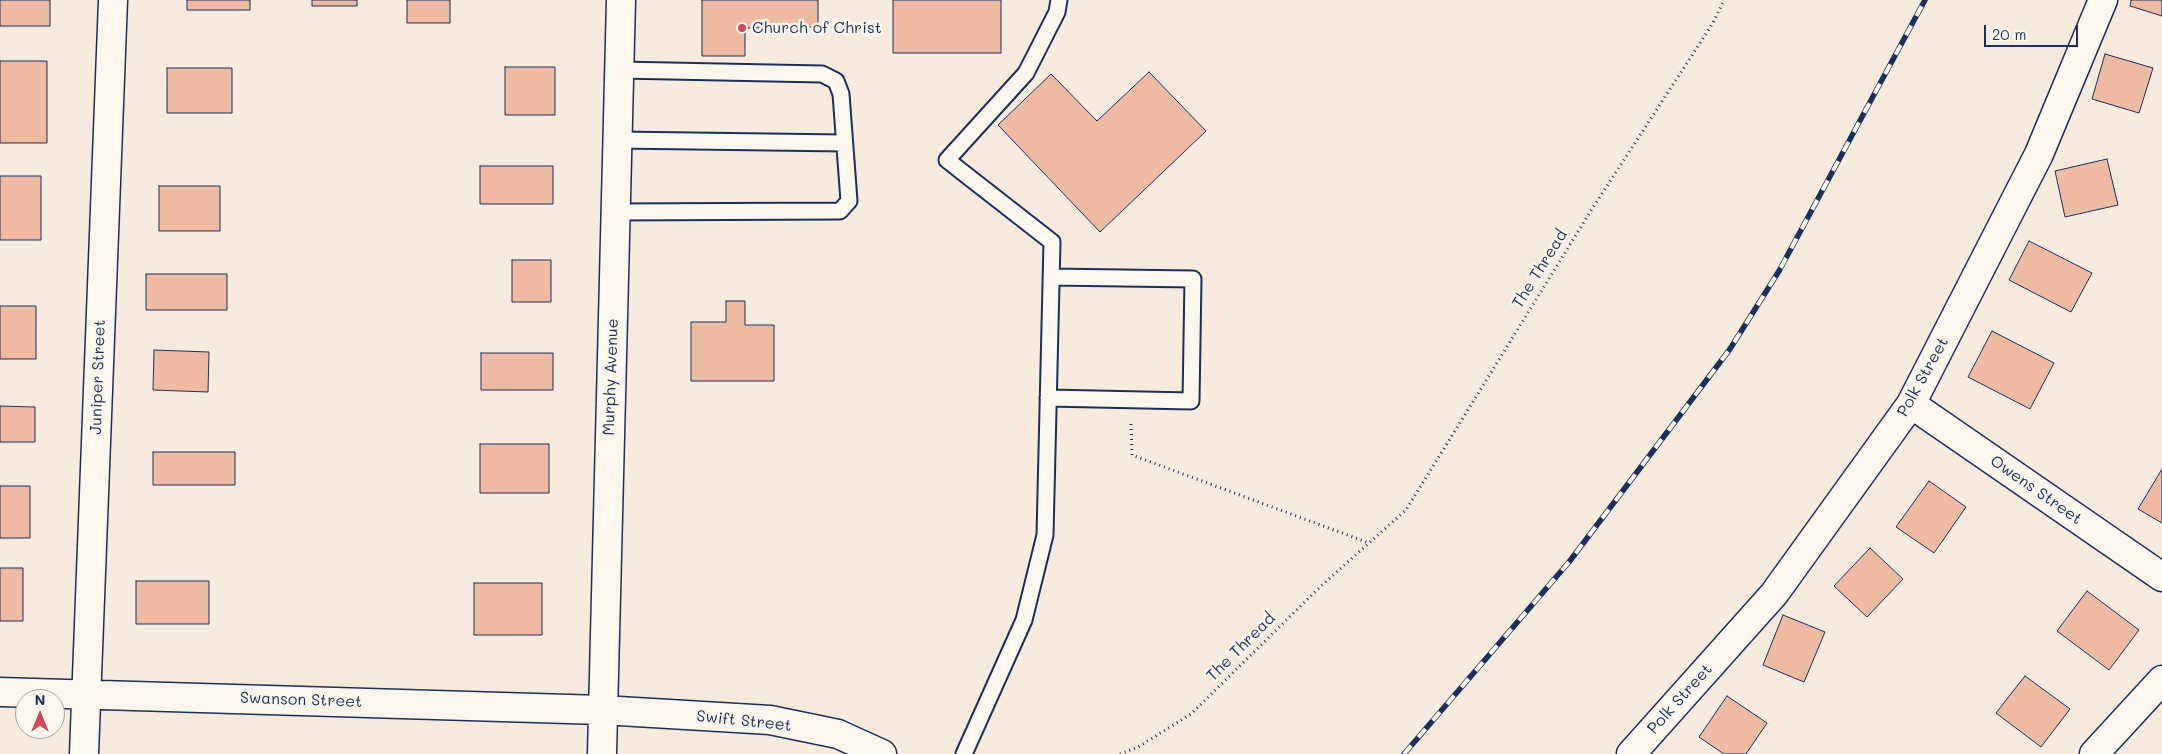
<!DOCTYPE html>
<style>
body{margin:0}
#map{position:relative;width:2162px;height:754px;overflow:hidden;background:#f8ebdd;font-family:Mali,sans-serif}
canvas{display:block}
.north{position:absolute;left:15px;top:689px;width:50px;height:50px;box-sizing:border-box;background:#fbf7ec;border:1px solid #a1a7b3;border-radius:50%;rotate:0deg;font-size:14px;font-weight:700;line-height:20px;text-align:center;color:#1b2f5e}
.north::after{content:'';display:block;margin:auto;width:18px;height:22px;background:#d1495b;clip-path:polygon(50% 0,100% 100%,50% 72%,0 100%)}
.scale{position:absolute;left:1984px;top:25px;width:94px;height:22px;box-sizing:border-box;border:2px solid #1b2f5e;border-top:0;padding-left:6px;font-size:15px;line-height:18px;white-space:nowrap;color:#1b2f5e;-webkit-text-stroke:4px #fbf7ec;paint-order:stroke}
</style>
<div id="map">
<canvas width="2162" height="754"></canvas>
<div class="north">N</div>
<div class="scale">20 m</div>
</div>
<script>
const g = document.querySelector('canvas').getContext('2d');
g.lineJoin = 'round';
function fillPath(path, color) { g.fillStyle = color; g.fill(path, 'evenodd'); }
const shape = rows => new Path2D(rows.map(r => 'M' + r).join(''));
function stroke(path, color, width, dash) { g.strokeStyle = color; g.lineWidth = width; g.lineCap = dash ? 'butt' : 'round'; g.setLineDash(dash || []); g.stroke(path); }
function drawText(font, color, halo, rows, align = 'center') {
  g.font = font + ' Mali,sans-serif'; g.lineWidth = 5; g.setLineDash([]); g.textBaseline = 'middle'; g.strokeStyle = halo; g.fillStyle = color; for (const [text, x, y, turn = 0] of rows) {
    g.save(); g.translate(x, y); g.rotate((+turn || 0) * Math.PI / 180); g.textAlign = isNaN(turn) ? turn : align; if (halo) g.strokeText(text, 0, 0); g.fillText(text, 0, 0); g.restore();
  }
}
const building = shape([
 [0,0,50,0,50,26,0,26,0,0],
 [187,0,250,0,250,10,187,10,187,0],
 [312,0,357,0,357,6,312,6,312,0],
 [407,0,450,0,450,23,407,23,407,0],
 [702,0,818,0,818,27,745,28,745,56,702,56,702,0],
 [893,0,1001,0,1001,53,893,53,893,0],
 [2131,0,2162,0,2162,16,2130,6,2131,0],
 [2105,54,2153,68,2139,113,2092,99,2105,54],
 [0,61,47,61,47,143,0,143,0,61],
 [505,67,555,67,555,115,505,115,505,67],
 [167,68,232,68,232,113,167,113,167,68],
 [1149,72,1206,131,1100,232,998,125,1051,74,1097,121,1149,72],
 [2107,159,2118,205,2065,217,2055,171,2107,159],
 [480,166,553,166,553,204,480,204,480,166],
 [0,176,41,176,41,240,0,240,0,176],
 [159,186,220,186,220,231,159,231,159,186],
 [2029,241,2092,273,2071,312,2009,280,2029,241],
 [512,260,551,260,551,302,512,302,512,260],
 [146,274,227,274,227,310,146,310,146,274],
 [726,301,745,301,745,325,774,325,774,381,691,381,691,322,726,322,726,301],
 [0,306,36,306,36,359,0,359,0,306],
 [1992,331,2054,363,2030,409,1968,377,1992,331],
 [154,350,209,352,208,392,153,390,154,350],
 [481,353,553,353,553,390,481,390,481,353],
 [0,406,35,407,35,442,0,442,0,406],
 [480,444,549,444,549,493,480,493,480,444],
 [153,452,235,452,235,485,153,485,153,452],
 [2162,469,2162,523,2138,509,2162,469],
 [1929,481,1966,507,1934,553,1896,527,1929,481],
 [0,486,30,486,30,538,0,538,0,486],
 [1870,548,1903,579,1867,617,1834,586,1870,548],
 [0,568,23,568,23,621,0,621,0,568],
 [136,581,209,581,209,624,136,624,136,581],
 [474,583,542,583,542,635,474,635,474,583],
 [2087,591,2139,630,2109,670,2057,631,2087,591],
 [1783,615,1825,632,1804,682,1763,665,1783,615],
 [2025,676,2070,709,2041,747,1996,713,2025,676],
 [1727,696,1767,723,1746,754,1724,754,1699,737,1727,696]
]);
fillPath(building, '#eebaa1');
stroke(building, '#1b2f5e', 1);
const service = shape([
 [617,140,844,143],
 [615,212,840,211,849,201,841,94,836,81,822,74,619,70],
 [1048,398,1191,401,1193,279,1051,277],
 [964,754,1024,620,1045,535,1052,242,947,160,1026,73,1057,12,1059,0]
]);
const minor = shape([
 [1911,404,2162,577],
 [0,692,602,710,770,720,838,734,882,754],
 [84,754,113,0],
 [602,754,621,0],
 [1631,754,1774,594,1911,404,2039,154,2103,0],
 [2094,754,2162,680]
]);
stroke(service, '#1b2f5e', 19);
stroke(minor, '#1b2f5e', 31);
stroke(shape([
 [1131,424,1132,455,1369,543],
 [1120,754,1138,747,1191,714,1321,586,1406,510,1592,209,1713,23,1724,0]
]), '#1b2f5e', 3, [1, 4]);
stroke(service, '#fbf7ec', 15);
stroke(minor, '#fbf7ec', 28);
const rail = shape([
 [1404,754,1569,562,1730,349,1779,271,1925,0]
]);
stroke(rail, '#1b2f5e', 5.5);
stroke(rail, '#fbf7ec', 4, [11]);
for (const [x, y, r, color] of [
 [742,28,5,"#d1495b"]
]) { const dot = new Path2D(); dot.arc(x, y, r, 0, 2 * Math.PI); g.fillStyle = color; g.fill(dot); stroke(dot, '#fbf7ec', 2); }
drawText('16px', '#1b2f5e', '#fbf7ec', [
 ["Church of Christ",752,28]
], 'left');
drawText('16px', '#1b2f5e', '#fbf7ec', [
 ["The Thread",1540,269,-58],
 ["Juniper Street",98,377,-88],
 ["Murphy Avenue",611,377,-88],
 ["Polk Street",1923,377,-61],
 ["Owens Street",2036,490,35],
 ["The Thread",1241,647,-45],
 ["Polk Street",1680,699,-48],
 ["Swanson Street",301,700,2],
 ["Swift Street",744,721,6]
]);
</script>
